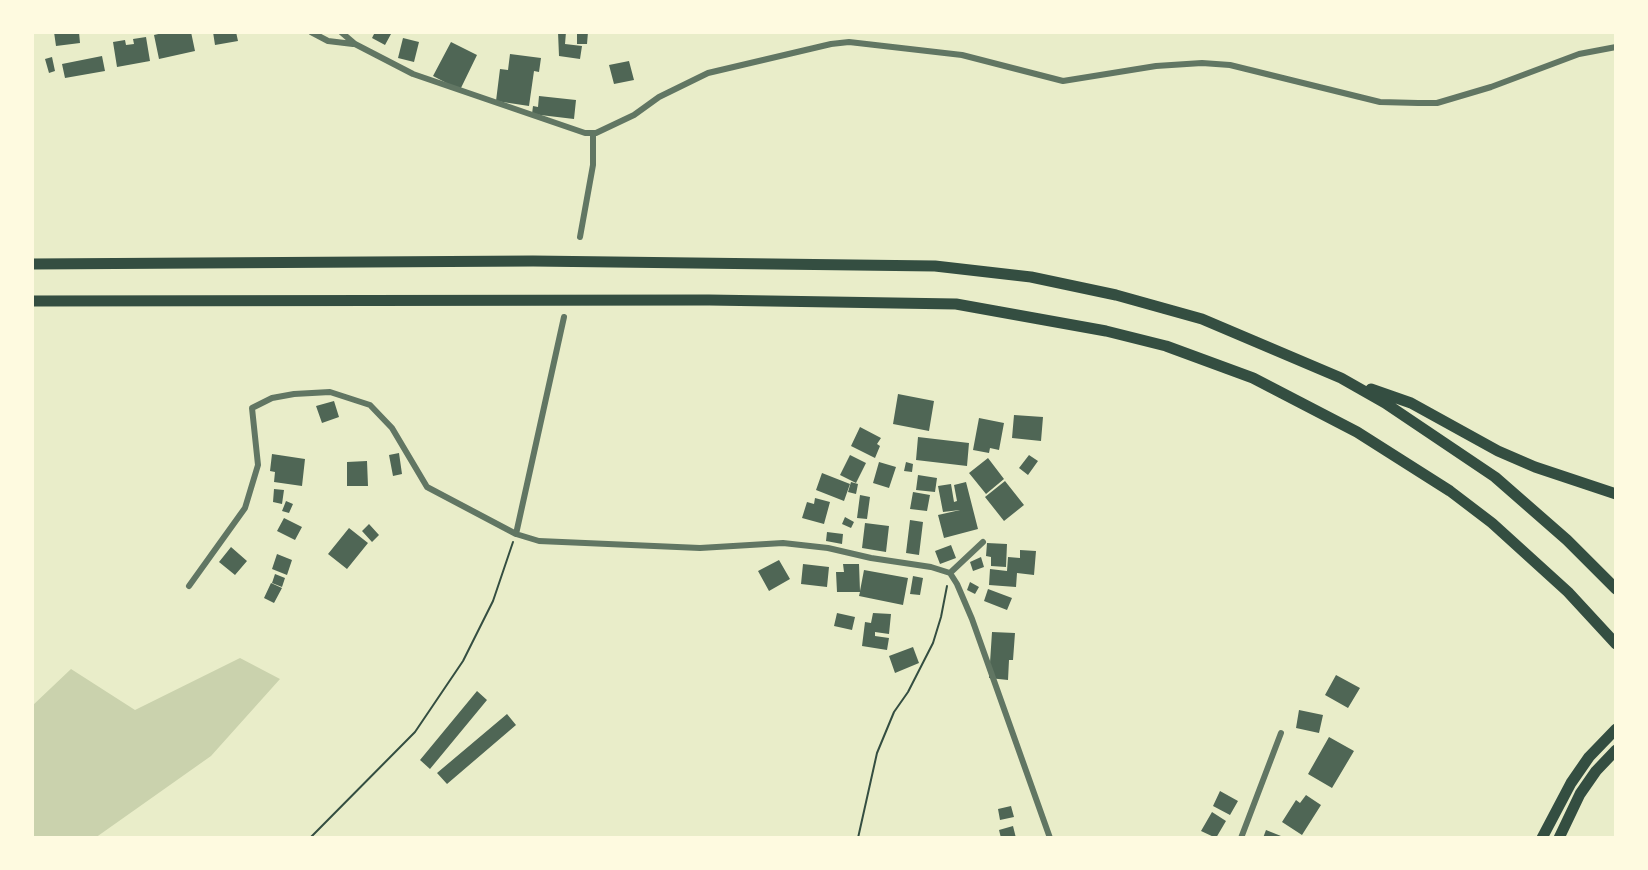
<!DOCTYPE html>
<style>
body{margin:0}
#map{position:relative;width:1648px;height:870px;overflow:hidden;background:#e9edc9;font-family:Bitter,serif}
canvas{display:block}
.frame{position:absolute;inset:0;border:34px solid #fefae0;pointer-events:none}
</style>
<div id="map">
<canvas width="1648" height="870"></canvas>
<div class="frame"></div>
</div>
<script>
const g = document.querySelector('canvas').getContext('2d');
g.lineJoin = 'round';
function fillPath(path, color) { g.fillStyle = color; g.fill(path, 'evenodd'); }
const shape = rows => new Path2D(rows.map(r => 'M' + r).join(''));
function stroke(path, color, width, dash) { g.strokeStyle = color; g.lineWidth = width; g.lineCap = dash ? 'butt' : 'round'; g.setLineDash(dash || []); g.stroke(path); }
fillPath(shape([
 [240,658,280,679,211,756,95,838,32,838,32,706,71,669,135,710]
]), '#cad2ad');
fillPath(shape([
 [54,32,79,32,80,43,56,46],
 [167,32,191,32,195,51,159,59,154,35],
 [213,32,236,32,238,41,215,45],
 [375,32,391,34,385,45,372,38],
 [558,32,566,32,565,44,582,46,580,59,559,56],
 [577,32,588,32,587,44,577,44],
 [146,37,150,61,117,67,113,42,125,40,126,45,134,44,133,39],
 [403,38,419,42,414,62,398,58],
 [451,42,477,55,460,90,433,76],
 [510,54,541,58,539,72,534,71,529,106,496,101,500,69,508,70],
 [102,56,105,71,65,78,62,64],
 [52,57,55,71,49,73,45,59],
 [629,61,634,80,614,84,609,65],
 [539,96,576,100,574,119,532,114,533,106,538,107],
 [898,394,934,401,929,431,893,424],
 [334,401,339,417,322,423,316,406],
 [1014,415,1043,417,1041,441,1012,438],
 [979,418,1004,423,999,450,990,448,989,453,973,450],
 [860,427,881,438,877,444,880,446,875,458,851,446],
 [918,437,969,443,967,466,916,460],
 [399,453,402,474,393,476,389,455],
 [272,454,305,459,302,486,274,482,275,472,270,471],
 [850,455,866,463,856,483,840,475],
 [1029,455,1038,461,1028,475,1019,468],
 [988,458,1004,479,986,494,969,473],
 [367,461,368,486,347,486,347,462],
 [879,462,896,467,889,488,873,483],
 [906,462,913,464,912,472,904,471],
 [822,473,850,484,844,501,816,490],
 [918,475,937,478,935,492,916,490],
 [1005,481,1024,505,1004,521,985,497],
 [851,482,858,484,856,494,848,492],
 [966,482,978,529,944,538,938,515,960,510,943,512,938,486,951,484,954,502,957,501,954,485],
 [274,489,284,490,282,504,273,502],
 [913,492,930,495,927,511,910,509],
 [860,495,870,497,867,519,857,518],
 [815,498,830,502,824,524,802,518,807,502,814,504],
 [286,501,293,504,289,513,282,511],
 [845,517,854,522,851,528,842,524],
 [284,518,302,527,295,540,277,531],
 [910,520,923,522,919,555,906,553],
 [865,523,889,526,886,552,862,548],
 [369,524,379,535,372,542,362,531],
 [349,528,368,543,347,569,328,554],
 [827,532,843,534,842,544,826,541],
 [987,543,1007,544,1006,567,991,566,991,557,986,556],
 [951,545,956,558,940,564,935,551],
 [231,547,247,561,235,575,219,562],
 [1020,550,1036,551,1034,575,1017,573,1016,587,989,585,990,569,1007,571,1008,557,1020,558],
 [277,554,292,560,287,575,272,569],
 [981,557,984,567,973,571,970,562],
 [779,560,790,579,769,591,758,571],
 [803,564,829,567,827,587,801,584],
 [843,564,859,564,860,591,864,570,908,578,903,605,859,596,860,592,837,592,836,572,844,572],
 [275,574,285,578,282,587,272,583],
 [913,576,923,578,920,595,910,594],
 [970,582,979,587,975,594,967,590],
 [271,583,282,588,274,603,264,598],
 [988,589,1012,598,1007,610,984,601],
 [837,613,855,617,852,630,834,626],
 [873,613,891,614,889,634,875,632,875,636,889,638,887,650,862,646,865,622,871,623],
 [992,632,1015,633,1013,660,1009,660,1008,680,989,678],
 [913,647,919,663,895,673,889,656],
 [1336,675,1360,688,1348,708,1325,695],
 [477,691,487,700,430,769,420,760],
 [1299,710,1323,715,1319,733,1296,728],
 [507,714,516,725,447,784,437,773],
 [1329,737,1354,751,1332,788,1308,774],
 [1220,791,1238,801,1230,815,1213,806],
 [1306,795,1321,805,1302,835,1282,822,1296,800,1300,803],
 [1011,806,1014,817,1000,820,998,809],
 [1212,812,1226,821,1216,838,1201,831],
 [1013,826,1016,838,1001,838,999,830],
 [1266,830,1286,838,1263,838]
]), '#4f6655');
stroke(shape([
 [310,838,415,732,463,661,493,601,513,542],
 [858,838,877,753,894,712,908,692,933,643,941,617,947,586]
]), '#344e41', 2);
stroke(shape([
 [311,32,328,41,353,44],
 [341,32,355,44,413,74,585,133,596,133,634,115,659,97,708,73,831,44,849,42,962,55,1063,81,1156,66,1202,63,1230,65,1380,102,1418,103,1437,103,1491,87,1579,54,1616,47],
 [580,237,593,165,593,133],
 [516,534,564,317],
 [950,573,983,542],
 [189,586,245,508,258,465,252,408,272,398,294,394,330,392,370,405,392,428,427,487,516,534,539,541,700,548,783,543,828,548,871,558,931,567,950,573,957,584,972,619,1050,838],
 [1241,838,1281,733]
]), '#617663', 6);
stroke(shape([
 [32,264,533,261,935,266,1031,277,1116,295,1202,319,1341,378,1385,403,1495,477,1567,540,1616,589],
 [32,301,709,300,956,304,1106,331,1166,346,1253,378,1357,432,1450,491,1492,523,1568,592,1616,644],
 [1371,389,1411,403,1498,451,1535,467,1616,494],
 [1542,838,1571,783,1589,757,1616,729],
 [1559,838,1580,794,1596,771,1616,750]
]), '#344e41', 11);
</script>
